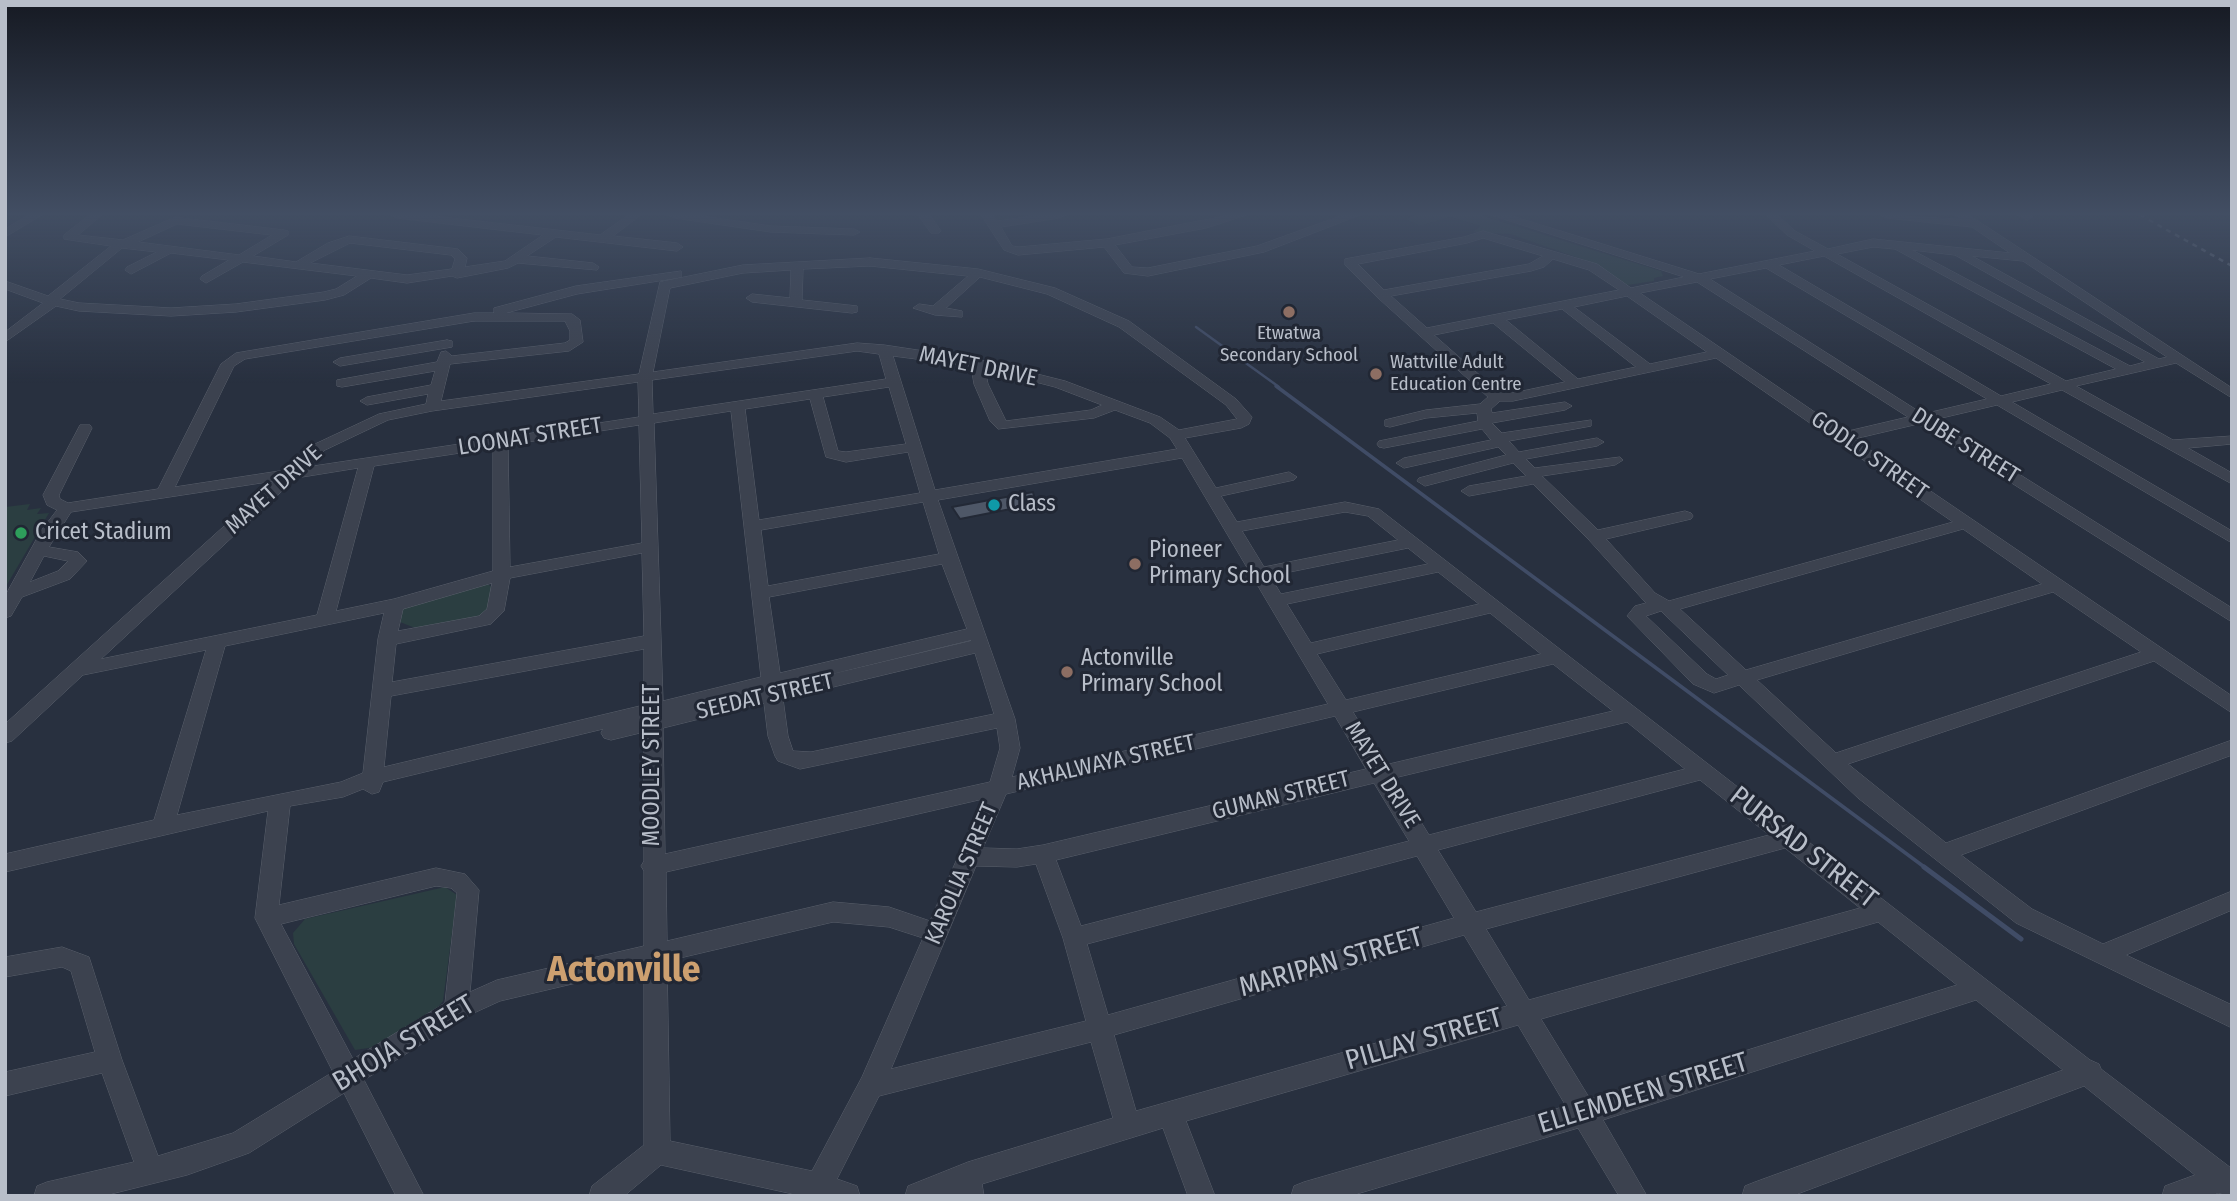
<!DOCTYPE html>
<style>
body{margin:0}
#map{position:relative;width:2237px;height:1201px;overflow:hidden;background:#28303f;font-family:"Fira Sans Condensed",sans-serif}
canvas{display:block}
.frame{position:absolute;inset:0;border:7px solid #b8bec9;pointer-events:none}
</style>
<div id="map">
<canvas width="2237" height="1201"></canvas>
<div class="frame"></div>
</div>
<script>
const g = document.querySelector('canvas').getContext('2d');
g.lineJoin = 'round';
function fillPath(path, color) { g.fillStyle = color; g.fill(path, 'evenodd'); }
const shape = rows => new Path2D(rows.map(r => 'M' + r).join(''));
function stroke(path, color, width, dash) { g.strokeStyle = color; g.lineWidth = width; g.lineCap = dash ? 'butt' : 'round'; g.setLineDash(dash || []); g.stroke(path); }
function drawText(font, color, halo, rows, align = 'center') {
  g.font = font + ' "Fira Sans Condensed",sans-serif'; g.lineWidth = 6; g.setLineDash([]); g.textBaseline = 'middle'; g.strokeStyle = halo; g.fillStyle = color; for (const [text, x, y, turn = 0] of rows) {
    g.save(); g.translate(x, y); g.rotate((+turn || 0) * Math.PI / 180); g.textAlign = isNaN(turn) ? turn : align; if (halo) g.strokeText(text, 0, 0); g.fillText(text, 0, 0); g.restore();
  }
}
fillPath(shape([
 [1417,215,1480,215,1661,271,1663,276,1654,278,1654,281,1627,285,1590,262,1510,234,1473,232,1480,226,1450,217,1420,226,1405,219],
 [30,504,27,510,41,508,37,514,49,513,5,588,5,507],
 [486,583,492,587,489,609,480,616,415,628,400,622,401,610,411,604],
 [445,887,457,895,443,1001,433,1013,375,1047,355,1050,294,944,293,933,305,919]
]), '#2b3e41');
stroke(shape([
 [1196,327,1279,387]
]), '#404c66', 2.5);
stroke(shape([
 [1276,386,1927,869]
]), '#404c66', 3.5);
stroke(shape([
 [1924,867,2021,939]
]), '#404c66', 5);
const building = shape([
 [1033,492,1036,504,960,519,952,507,1033,492]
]);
fillPath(building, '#4e5767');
stroke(building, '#232936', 2);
const minor = shape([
 [28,215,42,215,5,237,5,229,28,215],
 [89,215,102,215,78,235,123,240,175,217,284,230,288,231,288,235,253,256,296,262,328,243,349,236,458,249,467,258,465,267,505,261,543,235,396,218,390,215,426,215,600,235,628,215,641,215,613,236,677,243,683,247,677,251,556,237,527,256,593,263,599,267,597,270,518,263,508,268,457,278,452,276,407,283,371,278,344,295,325,300,236,312,171,316,79,311,56,306,5,342,5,332,43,303,5,289,5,281,48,296,111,246,64,239,64,235,89,215],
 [177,224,272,235,239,255,138,242,177,224],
 [350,243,451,255,455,259,452,269,407,275,310,263,350,243],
 [122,248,157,252,127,267,125,270,131,274,171,253,229,260,202,276,200,279,206,283,243,262,357,276,336,289,324,292,236,304,171,308,79,303,60,299,122,248],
 [668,215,697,215,771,226,854,229,860,232,854,235,771,232,674,218,668,215],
 [918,215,930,215,941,231,939,233,931,233,918,215],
 [981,215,993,215,997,221,1037,215,1066,215,1060,218,1001,227,1012,246,1019,247,1107,239,1229,215,1247,215,1206,228,1115,245,1132,267,1148,268,1257,246,1343,215,1360,215,1264,252,1148,276,1124,273,1104,247,1018,255,1004,250,981,215],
 [1491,215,1509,215,1699,274,1815,251,1787,235,1766,215,1778,215,1795,231,1828,249,1873,239,2010,253,1972,227,1886,218,1880,215,1960,219,1955,215,1969,215,2232,388,2232,398,2176,363,2076,386,2173,440,2232,436,2232,444,2188,448,2232,473,2232,484,2062,390,2012,402,2232,531,2232,543,1997,405,1933,420,2232,608,2232,622,1918,424,1854,439,2232,696,2232,713,2154,661,1848,764,1946,843,2232,740,2232,755,1961,855,2032,909,2103,944,2232,891,2232,910,2126,955,2232,1005,2232,1028,2016,923,1858,798,1739,685,1714,693,1693,684,1627,616,1635,606,1646,603,1589,540,1533,484,1469,496,1461,491,1469,486,1526,476,1513,463,1425,486,1417,481,1419,478,1506,455,1498,447,1404,468,1396,463,1404,458,1491,440,1482,429,1384,448,1379,447,1377,444,1379,441,1478,421,1477,413,1426,418,1390,427,1385,426,1385,420,1426,410,1480,404,1488,397,1377,297,1345,265,1345,259,1464,237,1483,231,1597,264,1631,288,1684,277,1491,215],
 [1483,238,1543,256,1529,264,1384,290,1358,264,1467,243,1483,238],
 [1873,247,1895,249,2116,369,2066,381,1837,254,1873,247],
 [1912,250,1955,255,2145,362,2130,366,1912,250],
 [1824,256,2051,384,2001,396,1779,265,1824,256],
 [1972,256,2023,261,2167,357,2159,359,1972,256],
 [1553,259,1589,270,1619,290,1427,328,1391,296,1531,271,1544,267,1553,259],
 [1766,268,1987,399,1923,414,1710,279,1766,268],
 [1697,282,1908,417,1844,432,1640,293,1697,282],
 [1627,296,1707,352,1650,364,1574,307,1627,296],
 [1562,309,1636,367,1578,379,1506,320,1562,309],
 [1493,323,1565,382,1513,393,1500,393,1434,335,1493,323],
 [1716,358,1953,522,1669,601,1655,593,1606,539,1691,519,1693,516,1691,513,1685,511,1598,530,1542,476,1615,465,1623,460,1620,457,1535,468,1526,459,1597,446,1604,442,1597,438,1519,452,1509,441,1591,426,1591,420,1502,433,1492,423,1565,410,1572,406,1565,402,1492,413,1491,409,1500,401,1513,401,1716,358],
 [1963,529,2042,584,1746,670,1680,609,1963,529],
 [2053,592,2141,652,1836,753,1757,680,2053,592],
 [1661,611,1728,675,1716,679,1707,674,1646,616,1661,611],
 [2017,215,2031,215,2033,217,2027,220,2017,215],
 [870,258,978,269,1055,288,1129,321,1236,399,1252,417,1249,424,1241,428,1185,438,1216,488,1289,472,1297,477,1294,480,1221,496,1237,522,1345,502,1379,509,2090,1060,2099,1064,2101,1069,2231,1168,2232,1196,2218,1193,2210,1196,2162,1196,2165,1186,2195,1175,2084,1086,1792,1196,1742,1196,1745,1186,1755,1182,2063,1070,1976,1000,1603,1120,1647,1196,1619,1196,1578,1128,1350,1196,1291,1196,1294,1186,1304,1182,1566,1106,1518,1025,1186,1121,1215,1196,1188,1196,1163,1128,982,1184,984,1196,956,1196,956,1194,905,1196,908,1186,968,1162,1113,1118,1091,1042,879,1096,837,1179,857,1186,860,1196,802,1196,661,1165,624,1196,589,1196,592,1186,644,1145,644,967,500,1001,465,1017,364,1080,424,1196,396,1196,344,1093,249,1153,187,1175,103,1196,34,1196,37,1186,47,1182,134,1162,102,1073,5,1096,5,1072,95,1052,71,971,62,967,5,977,5,957,62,947,89,957,122,1060,158,1156,233,1133,333,1072,255,918,268,811,5,872,5,854,154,820,206,650,83,675,12,741,5,743,5,724,274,481,71,512,49,547,78,552,87,561,70,579,22,597,11,616,5,618,5,596,41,531,57,510,47,505,43,495,80,425,90,425,92,428,59,495,60,499,68,503,158,489,221,364,236,353,474,313,494,313,494,308,576,286,681,271,681,277,677,278,577,294,506,313,572,314,580,320,583,342,569,351,450,364,441,401,639,374,660,282,743,265,870,258],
 [870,266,968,276,933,306,919,304,913,308,935,315,962,317,962,311,946,308,980,277,1047,294,1119,327,1226,405,1237,419,1179,430,1160,417,1065,381,977,359,884,345,857,343,653,372,670,288,743,273,791,270,790,298,752,294,746,298,752,302,852,313,857,312,857,306,802,300,803,269,870,266],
 [474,321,565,321,570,331,570,340,565,343,452,356,446,351,441,352,437,362,337,380,337,386,342,387,435,371,431,385,367,397,360,401,367,405,428,394,426,404,379,414,315,444,286,470,175,487,234,366,245,359,474,321],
 [857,351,879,354,886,379,653,414,652,380,857,351],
 [893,356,971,366,974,384,990,421,998,429,1094,418,1115,410,1150,423,1170,438,1177,449,935,490,893,356],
 [985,369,1055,387,1102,405,1091,410,1006,421,988,384,985,369],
 [638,382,639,417,307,467,325,450,388,420,432,411,638,382],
 [889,387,906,444,846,452,838,451,823,397,889,387],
 [810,399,826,457,846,462,908,452,920,493,759,520,745,409,810,399],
 [731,411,761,677,663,701,654,423,731,411],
 [639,425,642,543,510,567,508,445,639,425],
 [493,448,493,571,394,599,336,611,374,466,493,448],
 [1182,458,1328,704,1012,777,1020,748,1015,719,938,500,1182,458],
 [358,468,317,615,101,659,296,478,358,468],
 [923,502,939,554,768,586,761,530,923,502],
 [1345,512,1368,516,1398,540,1264,567,1242,531,1345,512],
 [1408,548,1428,564,1281,594,1270,576,1408,548],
 [642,553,644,636,392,682,396,644,491,624,504,611,510,578,642,553],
 [44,556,68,561,58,571,30,582,44,556],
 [942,564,967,629,780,673,769,597,942,564],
 [1438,572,1479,604,1311,643,1287,604,1438,572],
 [492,583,487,609,479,616,398,631,403,609,492,583],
 [384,613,378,639,363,773,341,782,177,815,225,646,384,613],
 [1490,613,1541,654,1346,700,1317,654,1490,613],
 [971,640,971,641,799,682,971,640],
 [644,649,644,705,384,767,391,696,644,649],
 [975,653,994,714,811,752,793,751,788,736,783,699,975,653],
 [1553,664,1613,711,1385,765,1353,712,1553,664],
 [764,703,768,736,775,756,778,761,800,769,997,728,1000,748,990,782,665,854,663,728,764,703],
 [1335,716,1366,769,1043,845,1017,849,983,848,1006,794,1335,716],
 [1627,722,1685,769,1429,835,1394,778,1627,722],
 [603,729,601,733,604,738,611,740,644,732,644,861,641,866,644,871,644,946,497,980,470,992,479,890,465,874,436,868,279,905,290,806,343,797,363,789,372,794,379,792,383,782,603,729],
 [1700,780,1769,835,1476,912,1438,850,1700,780],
 [1374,783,1409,841,1081,926,1056,860,1374,783],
 [983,799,930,921,889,907,833,902,667,941,666,872,983,799],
 [1785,848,1860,908,1529,1000,1486,929,1785,848],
 [1417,856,1454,918,1108,1015,1087,944,1417,856],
 [1036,864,1063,938,1086,1021,891,1069,976,866,1017,867,1036,864],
 [436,886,451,888,457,893,445,1003,353,1059,281,924,436,886],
 [833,922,889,927,923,938,862,1077,812,1171,670,1141,667,961,833,922],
 [1878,922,1957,985,1590,1099,1541,1019,1878,922],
 [1464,935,1507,1006,1136,1111,1114,1035,1464,935],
 [447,340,452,341,452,347,340,366,333,362,340,358,447,340]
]);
stroke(minor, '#5a606c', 1);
fillPath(minor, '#3c424f');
stroke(shape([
 [2140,215,2232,266]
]), '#5e6675', 2.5, [5, 5]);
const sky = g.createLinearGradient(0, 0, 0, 383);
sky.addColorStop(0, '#161a23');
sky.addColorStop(0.56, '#424e63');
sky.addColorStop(1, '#424e6300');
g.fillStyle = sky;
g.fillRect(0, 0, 2237, 383);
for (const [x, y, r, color] of [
 [1289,312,7,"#8d6e63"],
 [1376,374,7,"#8d6e63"],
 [994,505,7,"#0f9aa8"],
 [21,533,7,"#2e9e5b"],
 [1135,564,7,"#8d6e63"],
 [1067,672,7,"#8d6e63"]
]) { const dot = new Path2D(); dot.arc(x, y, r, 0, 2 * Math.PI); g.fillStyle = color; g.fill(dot); stroke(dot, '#212734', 2.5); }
drawText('19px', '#b8bec9', '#212734', [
 ["Etwatwa",1289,334],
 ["Secondary School",1289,356],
 ["Wattville Adult",1390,363,"left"],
 ["Education Centre",1390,385,"left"]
]);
drawText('23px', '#b8bec9', '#212734', [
 ["MAYET DRIVE",978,367,12],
 ["LOONAT STREET",530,437,-9],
 ["DUBE STREET",1965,446,32],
 ["GODLO STREET",1869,456,35],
 ["MAYET DRIVE",274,490,-42],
 ["SEEDAT STREET",765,697,-13],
 ["AKHALWAYA STREET",1106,763,-13],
 ["MOODLEY STREET",653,765,-90],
 ["MAYET DRIVE",1382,775,58],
 ["GUMAN STREET",1281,796,-14],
 ["KAROLIA STREET",962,874,-67]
]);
drawText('23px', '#b8bec9', '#212734', [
 ["Class",1008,505],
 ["Cricet Stadium",35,533],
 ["Pioneer",1149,551],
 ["Primary School",1149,577],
 ["Actonville",1081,659],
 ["Primary School",1081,685]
], 'left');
drawText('28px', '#b8bec9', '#212734', [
 ["PURSAD STREET",1803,848,38],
 ["MARIPAN STREET",1331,963,-16],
 ["PILLAY STREET",1424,1040,-16],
 ["BHOJA STREET",404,1044,-31],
 ["ELLEMDEEN STREET",1643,1094,-17]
]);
drawText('bold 37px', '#cda070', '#212734', [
 ["Actonville",624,971]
]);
</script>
